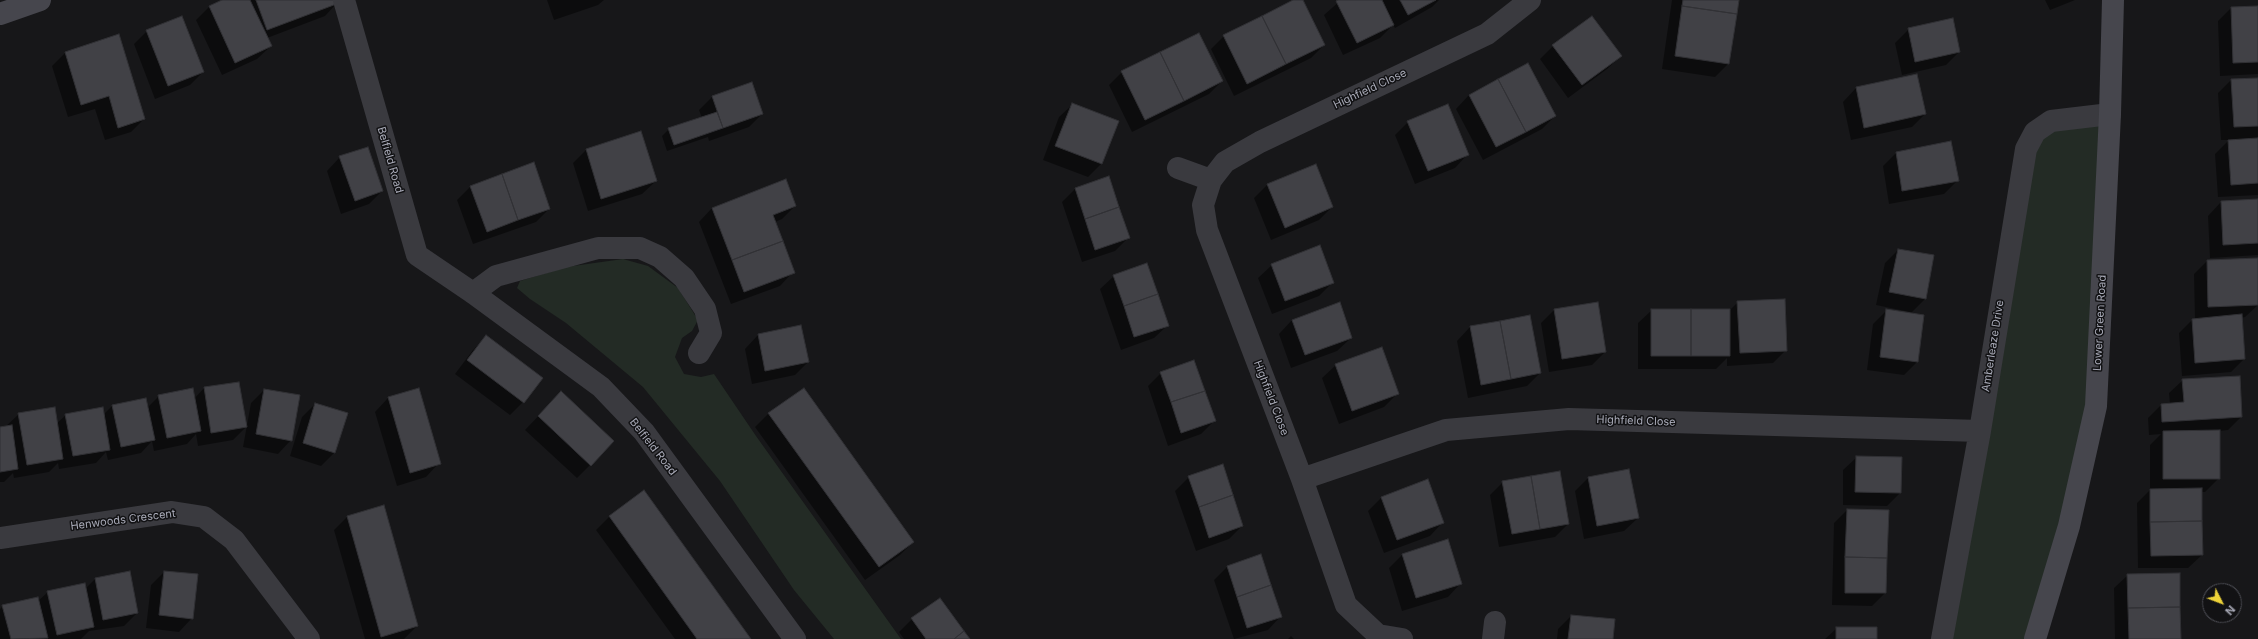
<!DOCTYPE html>
<style>
body{margin:0}
#map{position:relative;width:2258px;height:639px;overflow:hidden;background:#171719;font-family:Inter,sans-serif}
canvas{display:block}
.north{position:absolute;left:2202px;top:583px;width:40px;height:40px;box-sizing:border-box;background:#121214;border:1px solid #4e4f56;border-radius:50%;rotate:132deg;font-size:11px;font-weight:700;line-height:16px;text-align:center;color:#a9abb8}
.north::after{content:'';display:block;margin:auto;width:14px;height:18px;background:#eed339;clip-path:polygon(50% 0,100% 100%,50% 72%,0 100%)}
</style>
<div id="map">
<canvas width="2258" height="639"></canvas>
<div class="north">N</div>
</div>
<script>
const g = document.querySelector('canvas').getContext('2d');
g.lineJoin = 'round';
function fillPath(path, color) { g.fillStyle = color; g.fill(path, 'evenodd'); }
const shape = rows => new Path2D(rows.map(r => 'M' + r).join(''));
function stroke(path, color, width, dash) { g.strokeStyle = color; g.lineWidth = width; g.lineCap = dash ? 'butt' : 'round'; g.setLineDash(dash || []); g.stroke(path); }
function drawText(font, color, halo, rows, align = 'center') {
  g.font = font + ' Inter,sans-serif'; g.lineWidth = 3; g.setLineDash([]); g.textBaseline = 'middle'; g.strokeStyle = halo; g.fillStyle = color; for (const [text, x, y, turn = 0] of rows) {
    g.save(); g.translate(x, y); g.rotate((+turn || 0) * Math.PI / 180); g.textAlign = isNaN(turn) ? turn : align; if (halo) g.strokeText(text, 0, 0); g.fillText(text, 0, 0); g.restore();
  }
}
fillPath(shape([
 [2110,114,2096,406,2035,639,1942,639,2035,132],
 [623,259,648,266,678,288,698,320,692,331,682,338,675,357,684,374,701,377,714,374,756,436,901,639,834,639,794,590,720,481,643,387,566,323,530,299,517,288,520,281,566,267]
]), '#232b25');
fillPath(shape([
 [224,0,337,0,338,2,325,16,267,38,271,46,257,59,222,75,196,20,209,7],
 [547,0,604,0,598,5,554,20],
 [1296,0,1302,0,1324,45,1311,58,1234,96,1211,49,1224,36],
 [1341,0,1439,0,1432,7,1395,28,1393,25,1380,38,1343,55,1324,15],
 [1672,0,1738,0,1728,64,1715,77,1662,69],
 [2045,0,2075,0,2050,10],
 [2258,7,2258,74,2220,76,2218,21,2231,8],
 [1909,29,1959,52,1946,65,1902,75,1895,43],
 [147,31,203,72,190,85,155,99,134,44],
 [1553,46,1621,56,1607,69,1568,98,1540,59],
 [66,52,144,119,131,132,105,140,95,109,68,117,52,66],
 [1122,72,1222,81,1209,94,1132,132,1109,85],
 [2258,79,2258,195,2218,197,2215,154,2229,140,2221,140,2218,93,2231,80],
 [752,83,762,114,749,127,709,141,708,137,667,151,662,136,669,129,702,118,699,110,712,97],
 [1856,88,1925,114,1912,127,1851,140,1843,102],
 [1469,95,1555,116,1542,129,1483,160,1456,109],
 [1073,104,1118,122,1101,164,1088,177,1043,160,1059,117],
 [1408,122,1468,154,1455,168,1415,184,1395,135],
 [641,132,656,181,642,194,588,211,573,163,586,150],
 [1951,143,1958,180,1944,194,1889,204,1883,166,1896,153],
 [340,157,382,191,369,204,341,214,327,171],
 [1315,165,1332,207,1319,220,1271,240,1254,198,1267,185],
 [1108,177,1128,238,1115,251,1082,262,1062,202,1075,189],
 [785,181,795,206,782,219,775,222,793,272,780,286,731,304,699,222,712,208],
 [471,186,549,209,536,222,473,244,457,200],
 [2258,200,2258,255,2210,258,2208,216,2221,202],
 [1898,250,1933,256,1925,299,1910,314,1923,315,1917,362,1904,375,1867,370,1873,324,1887,310,1909,313,1910,312,1876,305,1885,263],
 [2207,261,2258,288,2258,305,2245,317,2241,318,2244,359,2231,372,2182,376,2179,333,2192,320,2195,319,2194,274],
 [1272,265,1332,283,1319,296,1272,314,1258,278],
 [1114,276,1168,325,1154,338,1121,350,1100,289],
 [1738,302,1786,350,1773,363,1727,366,1727,358,1716,369,1638,369,1638,323,1652,310,1730,310],
 [1554,310,1605,352,1592,365,1549,372,1541,323],
 [1529,316,1540,373,1527,386,1468,398,1457,341,1470,327],
 [1292,320,1351,338,1337,351,1291,368,1279,334],
 [758,335,808,362,795,375,752,384,745,349],
 [486,337,523,402,510,415,455,374,473,350],
 [1336,365,1398,393,1384,407,1339,424,1322,378],
 [1161,373,1214,421,1201,434,1168,446,1148,386],
 [2183,380,2241,417,2228,430,2219,431,2219,478,2205,492,2201,492,2202,555,2188,568,2138,568,2137,503,2150,490,2150,445,2161,434,2149,435,2148,418,2161,405,2170,404,2169,393],
 [238,383,246,427,233,440,198,446,196,434,187,444,154,451,152,441,141,453,108,460,106,452,96,463,59,469,58,463,49,472,14,478,13,473,4,482,0,482,0,428,5,427,19,414,56,424,66,415,103,415,112,406,147,408,159,396,194,399,204,388],
 [803,389,913,542,900,555,865,580,755,427,768,414],
 [264,390,291,440,278,454,243,447,251,403],
 [418,390,439,463,426,477,397,486,375,412,388,398],
 [315,404,335,452,321,466,290,456,302,417],
 [548,406,590,465,577,478,525,430],
 [1857,457,1900,493,1887,506,1843,505,1843,470],
 [1189,477,1242,526,1229,539,1196,551,1175,491],
 [1588,478,1638,518,1624,531,1584,539,1575,491],
 [1503,482,1568,524,1555,537,1499,547,1490,495],
 [644,492,750,639,675,639,596,530,609,517],
 [1381,498,1443,522,1430,536,1384,553,1368,511],
 [383,507,417,626,404,639,365,639,334,530,347,517],
 [1847,510,1888,511,1885,593,1872,606,1832,605,1834,523],
 [1447,541,1461,583,1448,597,1402,611,1389,568,1402,555],
 [1260,556,1281,616,1268,630,1234,639,1214,580,1227,567],
 [164,572,192,618,179,632,146,628,151,585],
 [129,573,137,613,124,626,89,631,81,639,0,639,0,609,3,606,38,601,48,592,85,589,95,579],
 [2128,575,2180,639,2115,639,2114,588],
 [1571,616,1612,639,1557,639,1558,629],
 [912,619,968,639,904,639,899,632],
 [1837,628,1876,639,1825,639],
 [1291,636,1294,639,1288,639]
]), '#0007');
const building = shape([
 [222,0,250,0,272,46,235,63,209,6,222,0],
 [256,0,338,0,339,3,267,30,256,0],
 [1293,0,1303,0,1325,45,1286,64,1262,16,1293,0],
 [1338,0,1382,0,1394,25,1357,43,1336,1,1338,0],
 [1400,0,1436,0,1408,15,1400,0],
 [1683,0,1739,0,1737,14,1682,6,1683,0],
 [1682,6,1737,14,1729,64,1675,56,1682,6],
 [2258,6,2258,62,2233,63,2231,7,2258,6],
 [182,16,204,72,168,86,146,30,182,16],
 [1262,16,1286,64,1247,84,1223,35,1262,16],
 [1592,16,1622,56,1582,85,1552,45,1592,16],
 [1953,18,1960,52,1915,62,1908,28,1953,18],
 [1199,33,1223,81,1184,101,1160,52,1199,33],
 [119,34,145,119,118,128,109,96,81,105,65,52,119,34],
 [1160,52,1184,101,1145,120,1121,71,1160,52],
 [1528,63,1556,116,1526,132,1498,79,1528,63],
 [1917,74,1926,114,1864,128,1856,87,1917,74],
 [2258,78,2258,126,2234,127,2231,79,2258,78],
 [1498,79,1526,132,1496,147,1469,95,1498,79],
 [752,82,763,114,723,128,712,96,752,82],
 [1072,103,1119,121,1102,164,1055,146,1072,103],
 [1448,104,1469,155,1428,171,1407,121,1448,104],
 [717,112,723,128,674,145,668,128,717,112],
 [641,131,657,181,601,199,586,149,641,131],
 [2258,138,2258,183,2231,185,2228,140,2258,138],
 [1951,141,1959,181,1902,191,1896,152,1951,141],
 [368,147,383,191,355,201,339,156,368,147],
 [534,162,550,209,518,220,502,174,534,162],
 [1316,164,1333,207,1285,228,1267,184,1316,164],
 [502,174,518,220,487,232,470,186,502,174],
 [1109,176,1119,207,1085,219,1075,188,1109,176],
 [786,179,796,206,773,215,783,241,732,260,712,208,786,179],
 [2258,199,2258,243,2223,245,2221,201,2258,199],
 [1119,207,1130,238,1095,250,1085,219,1119,207],
 [783,241,795,273,744,292,732,260,783,241],
 [1320,245,1334,283,1285,301,1271,264,1320,245],
 [1898,249,1934,255,1926,299,1889,292,1898,249],
 [2258,258,2258,305,2208,307,2207,260,2258,258],
 [1147,263,1158,294,1124,306,1113,275,1147,263],
 [1158,294,1169,326,1134,337,1124,306,1158,294],
 [1785,299,1787,351,1740,353,1737,301,1785,299],
 [1340,302,1352,338,1305,355,1292,320,1340,302],
 [1598,302,1606,352,1562,359,1554,309,1598,302],
 [1651,309,1691,309,1691,356,1651,356,1651,309],
 [1691,309,1730,309,1730,356,1691,356,1691,309],
 [1886,309,1924,315,1918,362,1880,357,1886,309],
 [2242,314,2245,359,2195,363,2192,319,2242,314],
 [1530,315,1541,373,1511,379,1500,321,1530,315],
 [1500,321,1511,379,1481,385,1470,326,1500,321],
 [801,325,809,362,765,371,758,334,801,325],
 [486,335,543,378,524,403,467,360,486,335],
 [1382,347,1399,394,1352,411,1335,364,1382,347],
 [1194,360,1205,391,1171,402,1160,372,1194,360],
 [2240,376,2242,417,2162,422,2161,404,2184,402,2182,379,2240,376],
 [239,382,247,427,211,433,204,387,239,382],
 [193,388,201,431,167,438,158,395,193,388],
 [419,388,441,464,410,473,388,397,419,388],
 [804,388,914,542,879,567,768,413,804,388],
 [264,389,300,395,292,441,256,434,264,389],
 [561,391,614,441,591,466,538,416,561,391],
 [1205,391,1216,421,1181,433,1171,402,1205,391],
 [146,398,155,440,121,447,112,405,146,398],
 [315,403,348,413,335,453,303,443,315,403],
 [55,407,63,459,27,465,18,413,55,407],
 [103,407,110,450,73,456,65,414,103,407],
 [12,425,18,469,0,472,0,427,12,425],
 [2220,430,2220,479,2163,479,2163,431,2220,430],
 [1856,456,1902,457,1901,493,1855,492,1856,456],
 [1223,464,1233,495,1199,507,1188,476,1223,464],
 [1629,469,1639,518,1597,526,1588,477,1629,469],
 [1560,471,1569,524,1540,529,1531,476,1560,471],
 [1531,476,1540,529,1512,534,1502,481,1531,476],
 [1428,479,1444,523,1397,540,1381,497,1428,479],
 [2202,488,2202,521,2150,522,2150,489,2202,488],
 [644,490,751,639,697,639,609,516,644,490],
 [1233,495,1243,526,1209,538,1199,507,1233,495],
 [384,505,418,626,381,637,347,516,384,505],
 [1847,509,1889,510,1887,558,1845,557,1847,509],
 [2202,521,2203,555,2151,556,2150,522,2202,521],
 [1448,539,1462,584,1416,598,1402,554,1448,539],
 [1261,554,1271,585,1237,597,1227,566,1261,554],
 [1845,557,1887,558,1886,593,1845,593,1845,557],
 [130,571,138,613,103,620,95,578,130,571],
 [164,571,198,574,193,619,159,615,164,571],
 [2180,573,2180,607,2128,608,2127,574,2180,573],
 [85,583,94,627,57,635,47,591,85,583],
 [1271,585,1282,617,1247,628,1237,597,1271,585],
 [38,597,48,638,11,639,2,605,38,597],
 [940,598,964,631,954,639,926,639,911,618,940,598],
 [2180,607,2181,639,2129,639,2128,608,2180,607],
 [1571,615,1615,619,1613,639,1568,639,1571,615],
 [1836,627,1877,627,1877,639,1836,639,1836,627],
 [964,631,970,639,954,639,964,631]
]);
fillPath(building, '#414146');
stroke(building, '#313135', 1);
stroke(shape([
 [344,0,417,255,473,293,601,387,644,432,795,639],
 [1178,168,1211,180],
 [473,293,496,276,598,248,640,248,660,257,684,278,705,309,711,333,699,353],
 [1302,479,1446,430,1569,419,1980,431],
 [0,538,172,512,204,517,234,540,309,639],
 [1402,639,1378,635,1346,605,1302,479,1207,230,1203,205,1211,180,1225,162,1260,142,1487,34,1530,0],
 [1493,639,1495,622],
 [1942,639,1980,431,2026,149,2035,132,2051,121,2110,114]
]), '#3a3a3f', 22);
stroke(shape([
 [0,14,40,0],
 [2035,639,2069,526,2096,406,2110,114,2113,0]
]), '#46464d', 22);
drawText('11px', '#a9abb8', '#121214', [
 ["Highfield Close",1370,89,-25],
 ["Belfield Road",390,160,74],
 ["Lower Green Road",2100,323,-87],
 ["Amberleaze Drive",1993,346,-81],
 ["Highfield Close",1271,398,69],
 ["Highfield Close",1636,421,2],
 ["Belfield Road",653,447,52],
 ["Henwoods Crescent",123,520,-7]
]);
</script>
